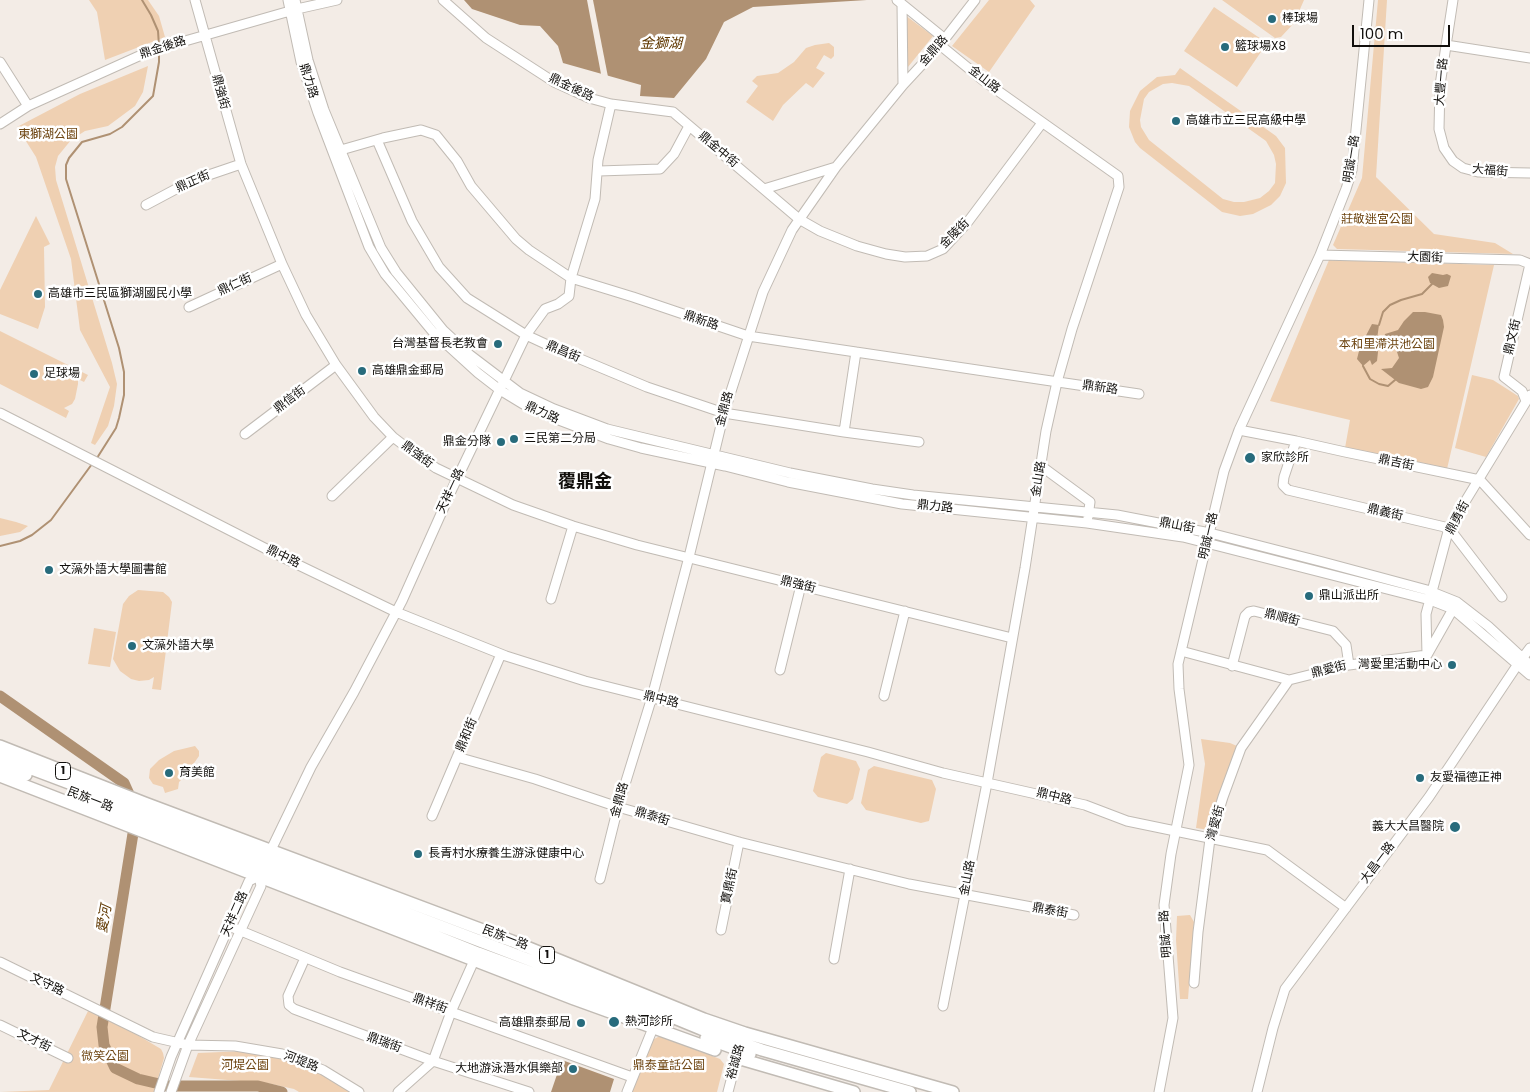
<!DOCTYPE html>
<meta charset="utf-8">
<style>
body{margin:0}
#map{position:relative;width:1530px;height:1092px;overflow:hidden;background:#f3ece6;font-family:Poppins,sans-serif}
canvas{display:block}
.scale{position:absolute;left:1352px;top:25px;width:98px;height:22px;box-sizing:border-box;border:2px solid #110f0c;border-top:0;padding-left:6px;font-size:15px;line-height:18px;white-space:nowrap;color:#110f0c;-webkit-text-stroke:4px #fff;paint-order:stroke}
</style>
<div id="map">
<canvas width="1530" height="1092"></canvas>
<div class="scale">100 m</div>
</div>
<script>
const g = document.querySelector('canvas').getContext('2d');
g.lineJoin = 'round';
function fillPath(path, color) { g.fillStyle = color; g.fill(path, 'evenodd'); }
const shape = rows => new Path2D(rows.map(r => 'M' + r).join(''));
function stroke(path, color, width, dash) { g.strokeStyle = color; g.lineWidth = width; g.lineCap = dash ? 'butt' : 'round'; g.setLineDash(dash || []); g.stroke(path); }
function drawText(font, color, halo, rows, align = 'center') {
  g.font = font + ' Poppins,"Noto Sans TC",sans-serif'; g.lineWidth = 5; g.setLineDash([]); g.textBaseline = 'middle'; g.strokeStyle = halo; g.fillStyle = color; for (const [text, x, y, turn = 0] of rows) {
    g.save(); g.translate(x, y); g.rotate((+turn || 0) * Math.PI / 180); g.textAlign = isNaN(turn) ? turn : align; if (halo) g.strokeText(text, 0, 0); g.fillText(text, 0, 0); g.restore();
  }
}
fillPath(shape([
 [89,0,148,0,159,16,165,37,105,60,97,12],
 [989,0,1030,0,1035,6,989,72,952,46],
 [1222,0,1304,0,1294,23,1281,37,1275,38],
 [1378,0,1387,0,1376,177,1434,234,1495,243,1513,254,1337,249,1333,245,1362,178],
 [1214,7,1267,43,1237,87,1184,51],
 [905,15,933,36,908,67],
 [829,43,834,47,834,56,831,59,824,55,816,68,825,73,813,88,806,83,783,105,773,121,746,102,758,86,752,81,757,76,778,73,794,62,806,48,815,45],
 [148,66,143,92,135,106,108,126,85,131,71,140,58,156,55,167,56,180,112,363,117,384,114,406,108,426,95,445,91,443,110,387,80,330,71,259,36,157,17,127,80,94],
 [1180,68,1276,136,1285,148,1286,183,1280,196,1271,205,1253,214,1240,216,1222,212,1140,148,1135,142,1129,127,1130,111,1140,91,1157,77,1175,75],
 [1172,83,1189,86,1266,141,1274,155,1276,164,1275,183,1269,191,1260,198,1244,202,1234,202,1223,199,1149,140,1141,127,1140,120,1144,99,1149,92,1163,84],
 [36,216,50,244,44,247,45,307,38,329,0,314,0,290],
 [1329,260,1494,265,1447,469,1345,448,1350,420,1270,401],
 [0,331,88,375,84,382,78,379,78,384,75,399,72,404,64,408,69,411,66,418,0,384],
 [1472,375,1493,380,1518,396,1519,399,1486,457,1455,448],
 [0,518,16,522,28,526,20,532,0,536],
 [138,590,163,592,169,597,172,602,161,690,152,689,154,677,149,680,139,681,131,679,120,671,113,659,123,604,129,596],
 [94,628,116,632,110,667,88,664],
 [1201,739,1230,743,1237,746,1209,830,1196,828,1205,764],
 [195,746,199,751,199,756,185,776,179,782,178,789,165,793,163,787,153,784,149,778,150,769,159,760,174,751],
 [826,753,856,761,860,769,853,799,847,804,818,797,813,791,821,757],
 [874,766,932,780,936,789,929,821,921,823,866,810,861,803,868,770],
 [1190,915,1194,922,1188,999,1180,999,1176,940,1177,916],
 [90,1007,161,1049,163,1053,164,1058,154,1092,0,1092,49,1090],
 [660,1036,720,1059,724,1064,717,1092,632,1092,652,1040],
 [247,1051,273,1055,329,1077,354,1092,299,1092,294,1089,267,1083,189,1077,198,1053]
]), '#efd0b2');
fillPath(shape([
 [464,0,867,0,753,7,724,22,706,59,674,98,640,96,641,85,563,63,558,46,540,26,520,25,472,9],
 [1432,273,1443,275,1447,274,1451,276,1448,286,1439,288,1430,283,1428,277],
 [1413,312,1425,312,1441,315,1443,320,1444,327,1433,377,1428,387,1421,389,1399,383,1381,369,1392,368,1399,358,1396,349,1390,347,1388,351,1383,350,1383,343,1385,334,1398,330,1404,321],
 [1372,324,1379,325,1376,346,1378,352,1377,361,1372,365,1370,360,1363,366,1357,359,1360,347],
 [562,1060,614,1079,610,1092,551,1092]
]), '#af9173');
fillPath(shape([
 [587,0,593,0,608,77,601,74]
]), '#f3ece6');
stroke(shape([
 [142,0,151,15,158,31,159,46],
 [1379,325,1383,312,1390,305,1401,300,1422,294,1432,284],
 [1363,366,1370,379,1379,384,1388,386,1395,380],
 [97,458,116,428,119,418,124,395,124,372,119,348,66,179,66,165,69,158,82,142,110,134,122,127,153,96,159,62,159,51],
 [0,546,20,541,32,535,51,520,92,464]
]), '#af9173', 2);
stroke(shape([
 [0,696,124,783,133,803],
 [135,821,102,1027,104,1045,115,1068,138,1079,168,1086,258,1086,282,1092]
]), '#af9173', 11);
const minor = shape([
 [195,0,241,164,282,264,306,315,336,365,374,417,393,437,410,450,436,468,513,505,573,526,637,545,1012,638],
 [288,0,301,62,318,113,369,247,385,274,433,332,478,373,500,390,523,404,551,417,609,439,641,448,725,466,788,482,902,504,1087,523,1183,537,1430,600,1453,609,1530,675],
 [295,0,308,60,324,110,381,248,396,272,443,330,470,355,520,393,554,409,607,429,790,473,872,489,913,495,1117,515,1210,533,1323,562,1427,590,1457,602,1488,626,1530,665],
 [443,0,486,38,554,82,589,98,611,104,673,112,799,219,820,231,857,246,886,254,905,257,927,256,943,249,967,223,1042,123],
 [897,0,945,39],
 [1453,0,1440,85,1439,129,1444,148,1453,161,1463,168,1478,172,1530,173],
 [902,4,903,85],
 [940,45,984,81,1118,176,1119,187,1072,329,1057,382,1046,431,1025,568,987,783,943,1006],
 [1446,45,1530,58],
 [0,62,28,106],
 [0,124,28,106,150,51,297,9,337,0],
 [377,140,412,221,439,267,467,298,526,335,554,348,647,387,724,413,844,432,919,442],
 [334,152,383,138,421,130,436,135,457,161,471,186,516,239,529,250,571,278,633,297,748,336,1139,394],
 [599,171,660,169,674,154,689,126],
 [764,189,836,167],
 [146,205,191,181,241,164],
 [1320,255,1520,260,1530,264],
 [189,307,282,264],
 [1526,401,1522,391,1504,377,1530,264],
 [0,413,286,559,396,612,506,656,585,681,868,752,943,773,1085,805,1127,821,1267,850,1346,908],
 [1239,430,1296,441,1345,452,1480,480,1530,535],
 [844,432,856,352],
 [245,434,336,365],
 [1296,441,1284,477,1283,485,1288,490,1449,528,1502,597],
 [1041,466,1090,502,1088,517],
 [332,496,393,437],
 [551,599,573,526],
 [1181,651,1289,680,1349,665,1427,655,1453,609],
 [1427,655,1426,614,1449,528,1530,395],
 [1232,666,1245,616,1249,612,1254,611,1333,631,1346,645,1349,665],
 [780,670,801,585],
 [884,696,905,611],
 [457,757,535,779,618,807,739,842,909,884,1074,915],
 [432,816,501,654],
 [269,854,311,767,354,692,402,601,453,487,526,335,545,309,558,304,569,296,571,278,595,199,598,160,611,104],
 [600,879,618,807,652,697,689,557,724,413,763,292,792,230,836,167,903,85,940,45,975,0],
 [229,926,340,972,632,1077],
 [721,930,739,842],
 [305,958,288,996,289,1005,294,1009,433,1061,529,1092],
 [834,959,850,869],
 [0,962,153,1037,188,1045,235,1046,282,1054,323,1070,359,1092],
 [1194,983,1198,932,1210,839,1223,797,1241,748,1289,680],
 [0,1025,68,1058],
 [159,1092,171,1057,249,881,259,876],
 [171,1092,188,1045,261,886,259,876],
 [398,1092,433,1061,451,1012,476,956],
 [627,1092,655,1023],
 [728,1092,738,1054],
 [1159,1092,1173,1018,1164,905,1171,854,1189,765,1179,689,1178,664,1224,471,1239,430,1320,255,1346,189,1352,170,1369,0],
 [1257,1092,1273,1028,1285,989,1429,797,1518,664,1530,648]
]);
const major = shape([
 [0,746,145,803,512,941,704,1019,745,1033,953,1092],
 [0,757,247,850,338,887,582,980,701,1029,762,1050,910,1092],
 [0,765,26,775],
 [0,776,574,999,715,1050],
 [74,794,282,874,478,953,668,1023],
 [706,1038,750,1054],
 [737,1058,854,1092]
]);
stroke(minor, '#c1bbb4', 11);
stroke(major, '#c1bbb4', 14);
stroke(minor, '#fff', 9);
stroke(major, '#fff', 11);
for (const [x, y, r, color] of [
 [1272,19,5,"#276b7c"],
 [1225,47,5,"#276b7c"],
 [1176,121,5,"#276b7c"],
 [38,294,5,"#276b7c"],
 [498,344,5,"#276b7c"],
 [362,371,5,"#276b7c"],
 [34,374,5,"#276b7c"],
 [514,439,5,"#276b7c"],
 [501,442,5,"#276b7c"],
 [1250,458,6,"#276b7c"],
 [49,570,5,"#276b7c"],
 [1309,596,5,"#276b7c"],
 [132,646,5,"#276b7c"],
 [1452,665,5,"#276b7c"],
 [169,773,5,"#276b7c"],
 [1420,778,5,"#276b7c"],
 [1455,827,6,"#276b7c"],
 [418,854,5,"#276b7c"],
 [614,1022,6,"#276b7c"],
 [581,1023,5,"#276b7c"],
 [573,1069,5,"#276b7c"]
]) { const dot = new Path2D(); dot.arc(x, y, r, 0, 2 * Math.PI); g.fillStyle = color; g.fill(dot); stroke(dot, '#fff', 2); }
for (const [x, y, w] of [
 [63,771,15],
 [547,955,15]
]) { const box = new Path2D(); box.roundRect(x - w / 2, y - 8.5, w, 17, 4); g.fillStyle = '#fff'; g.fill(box); stroke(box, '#110f0c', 1); }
drawText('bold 11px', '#110f0c', null, [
 ["1",63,771],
 ["1",547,955]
]);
drawText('12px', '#110f0c', '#fff', [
 ["棒球場",1282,19],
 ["籃球場X8",1235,47],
 ["高雄市立三民高級中學",1186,121],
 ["高雄市三民區獅湖國民小學",48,294],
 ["台灣基督長老教會",488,344,"right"],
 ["高雄鼎金郵局",372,371],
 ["足球場",44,374],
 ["三民第二分局",524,439],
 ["鼎金分隊",491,442,"right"],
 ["家欣診所",1261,458],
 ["文藻外語大學圖書館",59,570],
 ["鼎山派出所",1319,596],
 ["文藻外語大學",142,646],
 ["灣愛里活動中心",1442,665,"right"],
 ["育美館",179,773],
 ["友愛福德正神",1430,778],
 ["義大大昌醫院",1444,827,"right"],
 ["長青村水療養生游泳健康中心",428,854],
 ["熱河診所",625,1022],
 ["高雄鼎泰郵局",571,1023,"right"],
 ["大地游泳潛水俱樂部",563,1069,"right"]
], 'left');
drawText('12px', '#110f0c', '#fff', [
 ["鼎金後路",163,48,-18],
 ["金鼎路",934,51,-49],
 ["金山路",984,80,38],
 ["鼎力路",308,81,73],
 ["大豐一路",1442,82,-85],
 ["鼎金後路",571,88,25],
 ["鼎強街",220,92,75],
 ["鼎金中街",718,150,40],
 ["明誠一路",1352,159,-81],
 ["大福街",1490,171,5],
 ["鼎正街",193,182,-24],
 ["金陵街",955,234,-45],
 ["大園街",1425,258,2],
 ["鼎仁街",235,285,-25],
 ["鼎新路",701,321,19],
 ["鼎文街",1513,337,-77],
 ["鼎昌街",563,352,23],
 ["鼎新路",1100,388,8],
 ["鼎信街",290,400,-37],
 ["金鼎路",725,409,-75],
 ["鼎力路",542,413,24],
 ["鼎強街",417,455,36],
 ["鼎吉街",1396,463,12],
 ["金山路",1039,479,-81],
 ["天祥一路",451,491,-65],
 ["鼎力路",935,507,6],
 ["鼎義街",1385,513,13],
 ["鼎勇街",1458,518,-62],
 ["鼎山街",1177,526,11],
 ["明誠一路",1209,536,-77],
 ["鼎中路",283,557,26],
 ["鼎強街",798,585,14],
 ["鼎順街",1282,618,14],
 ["鼎愛街",1329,670,-14],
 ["鼎中路",661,700,14],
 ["鼎和街",467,735,-67],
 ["鼎中路",1054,797,14],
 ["民族一路",90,800,21],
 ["金鼎路",620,800,-74],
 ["鼎泰街",652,817,17],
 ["灣愛街",1216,823,-74],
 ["大昌一路",1378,863,-53],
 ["金山路",968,878,-79],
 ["寶鼎街",730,886,-78],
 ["鼎泰街",1050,911,10],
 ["天祥二路",235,914,-66],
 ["明誠一路",1166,934,-94],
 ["民族一路",505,938,21],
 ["文守路",47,985,26],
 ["鼎祥街",430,1004,20],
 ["文才街",34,1041,26],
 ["鼎瑞街",384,1043,20],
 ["河堤路",301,1062,21],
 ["裕誠路",736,1062,-74]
]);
drawText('12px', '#6c430f', '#fff', [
 ["東獅湖公園",48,135],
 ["莊敬迷宮公園",1377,220],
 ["本和里滯洪池公園",1387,345],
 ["微笑公園",105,1057],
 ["河堤公園",245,1066],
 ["鼎泰童話公園",669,1066]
]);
drawText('italic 14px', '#603800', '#fff', [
 ["金獅湖",661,44],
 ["愛河",105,919,-80]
]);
drawText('bold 18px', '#110f0c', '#fff', [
 ["覆鼎金",585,482]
]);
</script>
